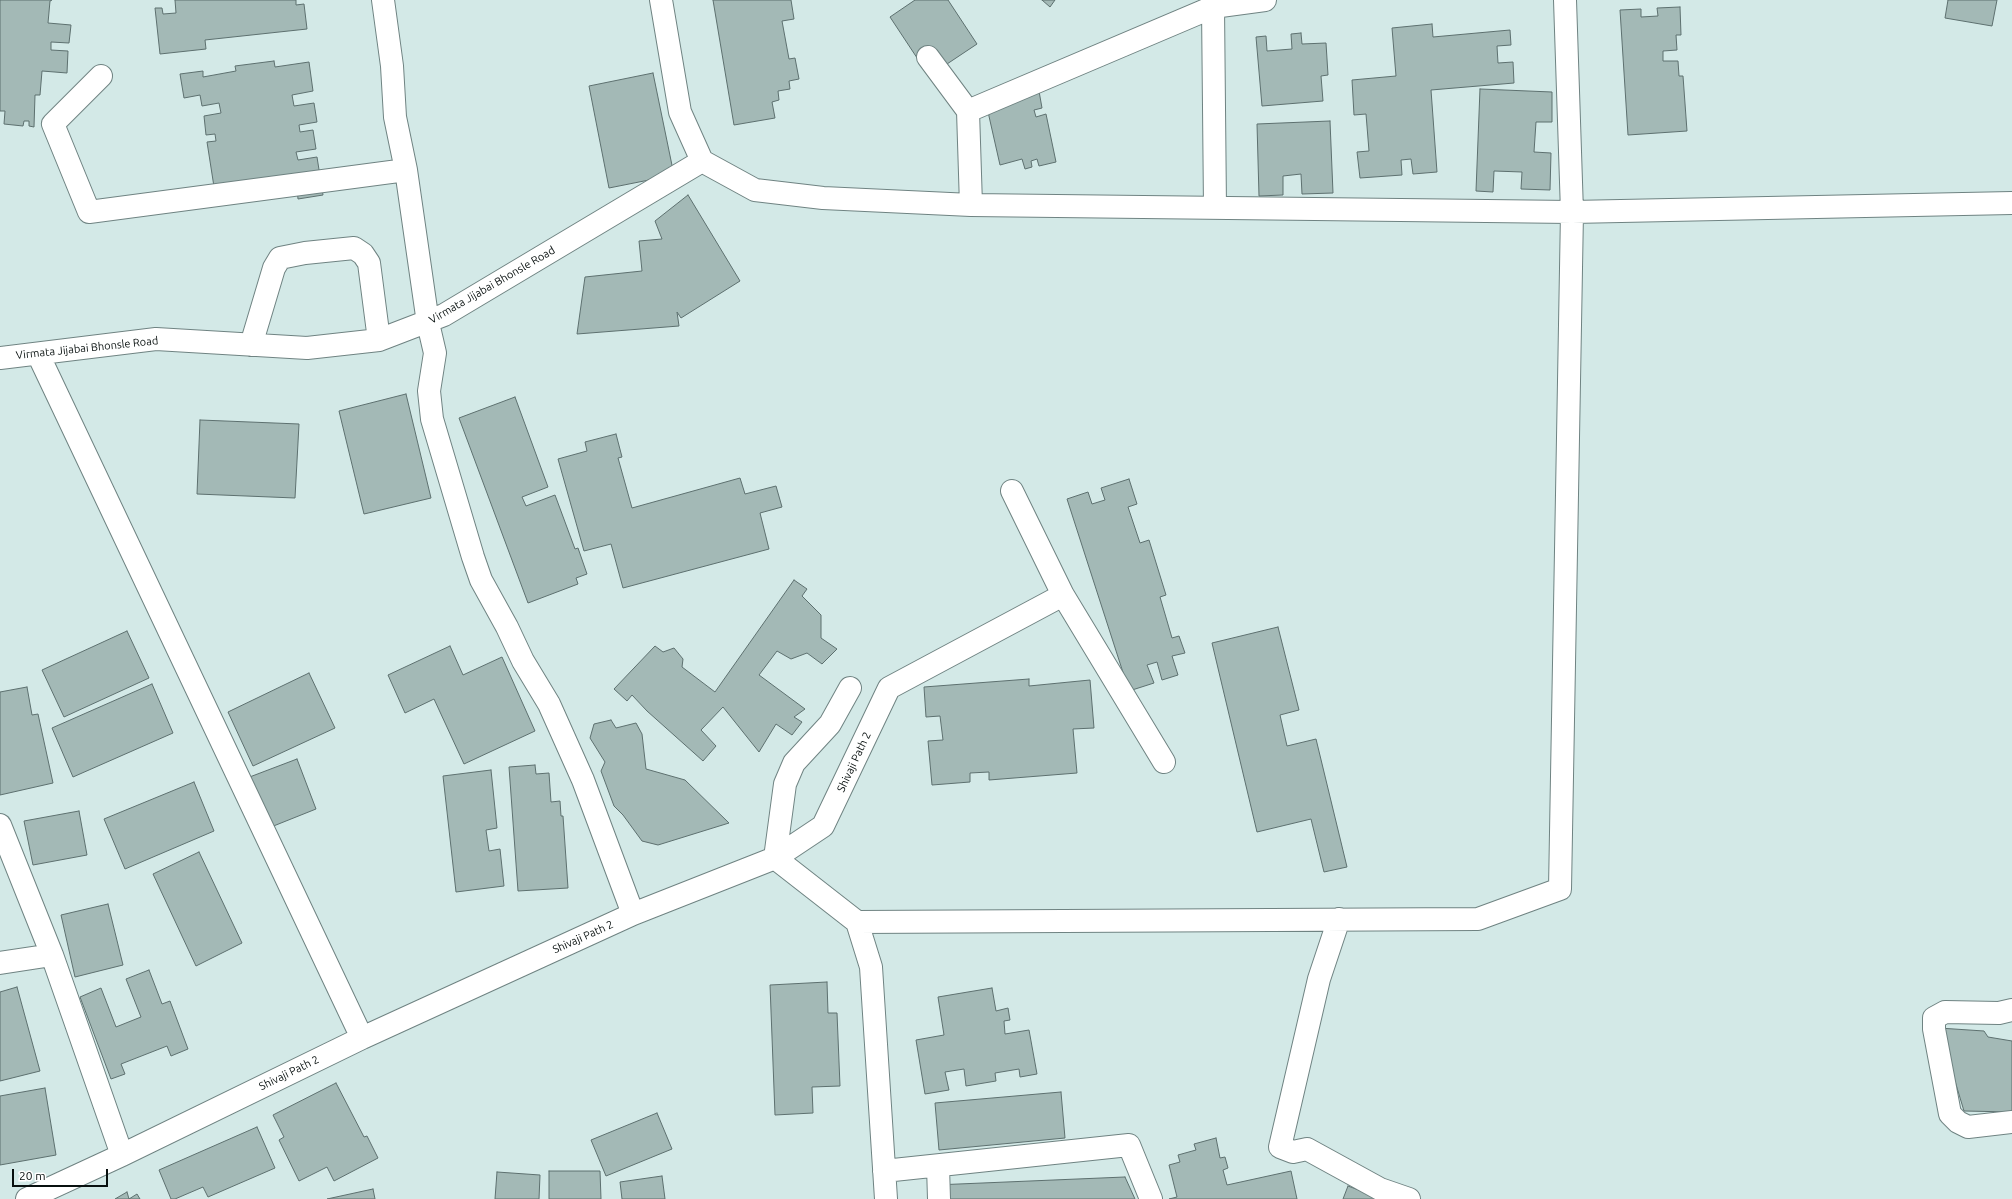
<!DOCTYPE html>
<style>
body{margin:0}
#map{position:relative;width:2012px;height:1199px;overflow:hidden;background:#d3e9e7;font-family:Ubuntu,sans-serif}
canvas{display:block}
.scale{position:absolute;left:12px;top:1169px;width:96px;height:18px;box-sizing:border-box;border:2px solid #08100f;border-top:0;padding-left:5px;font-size:12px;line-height:14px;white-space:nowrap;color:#08100f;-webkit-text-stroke:3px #fff;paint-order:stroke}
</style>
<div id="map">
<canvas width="2012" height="1199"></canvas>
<div class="scale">20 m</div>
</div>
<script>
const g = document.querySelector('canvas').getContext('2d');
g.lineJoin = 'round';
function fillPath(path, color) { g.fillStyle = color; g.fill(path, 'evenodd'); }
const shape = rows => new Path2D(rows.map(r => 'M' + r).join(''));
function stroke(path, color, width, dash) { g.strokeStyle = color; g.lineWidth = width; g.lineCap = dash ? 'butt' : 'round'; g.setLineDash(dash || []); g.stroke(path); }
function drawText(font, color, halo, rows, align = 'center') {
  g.font = font + ' Ubuntu,sans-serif'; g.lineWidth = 3.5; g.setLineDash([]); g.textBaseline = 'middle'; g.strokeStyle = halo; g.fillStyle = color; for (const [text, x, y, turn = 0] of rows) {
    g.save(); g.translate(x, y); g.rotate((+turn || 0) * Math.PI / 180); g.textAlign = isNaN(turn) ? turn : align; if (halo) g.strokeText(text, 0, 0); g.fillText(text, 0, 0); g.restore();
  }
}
const building = shape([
 [0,0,52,0,50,1,48,23,71,25,69,43,51,42,51,50,68,51,67,73,42,71,40,95,35,95,34,127,29,126,29,121,24,121,23,126,4,124,5,111,0,111,0,0],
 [175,0,296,0,296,5,304,4,307,29,205,40,206,49,160,54,155,8,162,8,163,14,176,13,175,0],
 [713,0,791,0,794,19,782,21,789,59,795,58,799,79,789,81,790,89,778,91,779,100,772,102,775,118,734,125,713,0],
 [915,0,948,0,977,44,929,76,890,17,915,0],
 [1042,0,1055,0,1050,7,1042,0],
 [1948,0,1997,0,1992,26,1945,18,1948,0],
 [1680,7,1681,35,1676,35,1677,50,1663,51,1663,61,1678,61,1679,76,1683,76,1687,131,1628,135,1620,10,1641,9,1641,17,1658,16,1657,8,1680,7],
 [1432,24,1433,37,1510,30,1511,45,1497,46,1498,63,1513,62,1514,83,1431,90,1437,172,1413,174,1411,159,1401,160,1402,175,1360,178,1357,152,1369,151,1366,114,1354,115,1352,80,1396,76,1392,28,1432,24],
 [1301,33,1302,44,1326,43,1328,75,1321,76,1323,101,1262,106,1256,37,1266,36,1267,51,1292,49,1291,34,1301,33],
 [274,61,275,67,309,62,313,91,292,95,294,106,314,103,317,122,299,125,300,132,313,130,316,149,296,152,298,160,317,157,323,195,298,199,297,188,217,206,207,142,216,141,215,134,206,135,204,116,221,113,219,103,202,106,200,95,184,98,180,74,203,71,203,77,236,71,235,66,274,61],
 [653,73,674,175,609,188,589,86,653,73],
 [1480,89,1552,92,1552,122,1536,122,1534,152,1551,153,1550,190,1521,189,1522,172,1494,171,1493,192,1476,191,1480,89],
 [1039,91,1042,108,1034,110,1036,117,1046,114,1056,162,1039,166,1037,159,1031,161,1032,167,1025,169,1022,159,1000,165,986,103,1039,91],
 [1330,121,1333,193,1302,194,1301,174,1283,176,1283,195,1259,196,1257,124,1330,121],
 [688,195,740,281,681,318,677,312,679,326,577,334,585,277,642,271,639,241,662,239,655,221,688,195],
 [406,394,431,498,364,514,339,411,406,394],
 [515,397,548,487,522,497,526,506,555,495,575,549,578,548,587,574,576,578,578,584,528,603,459,418,515,397],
 [200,420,299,424,295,498,197,494,200,420],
 [616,434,622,457,618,458,632,508,740,478,745,494,776,486,782,507,760,513,769,549,623,588,611,544,584,551,558,459,587,451,585,442,616,434],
 [1129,479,1137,504,1128,507,1140,543,1149,540,1166,595,1160,597,1172,638,1179,636,1185,653,1172,656,1178,675,1162,680,1157,662,1147,665,1154,683,1129,691,1067,499,1088,492,1092,504,1105,500,1101,488,1129,479],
 [794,580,807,589,802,596,821,615,821,638,837,649,822,664,807,653,791,659,777,651,759,675,805,709,794,717,802,722,792,735,776,724,759,752,723,707,701,730,716,746,703,761,647,711,632,695,627,701,614,689,655,646,663,652,674,648,683,659,682,667,715,692,794,580],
 [1278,627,1299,710,1280,715,1287,746,1316,739,1347,867,1324,872,1311,819,1257,832,1212,643,1278,627],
 [127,631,149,678,64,717,42,670,127,631],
 [450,646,463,675,502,657,535,731,464,764,434,699,405,713,388,675,450,646],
 [309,673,335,728,253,766,228,712,309,673],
 [1029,679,1029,686,1090,680,1094,728,1073,729,1077,773,989,780,989,772,970,773,970,782,932,785,928,741,943,740,940,716,926,717,924,687,1029,679],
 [152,684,173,733,73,777,52,728,152,684],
 [27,687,32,715,38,714,53,783,0,795,0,692,27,687],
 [611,720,616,728,636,723,642,734,646,769,685,780,729,823,658,845,642,841,623,815,614,806,601,771,605,762,590,738,594,724,611,720],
 [297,759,316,809,266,829,247,778,297,759],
 [535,765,536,774,549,773,551,802,560,801,561,816,563,816,568,888,518,891,509,767,535,765],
 [491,770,497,828,486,830,489,851,500,849,504,886,456,892,443,776,491,770],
 [194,782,214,831,125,869,104,819,194,782],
 [79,811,87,855,33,865,24,821,79,811],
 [199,852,242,943,196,966,153,874,199,852],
 [108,904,123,965,75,977,61,915,108,904],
 [149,970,162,1004,170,1001,188,1049,171,1056,167,1046,121,1064,125,1074,111,1079,80,997,101,988,116,1027,141,1017,126,979,149,970],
 [827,982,828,1013,837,1013,840,1086,812,1087,813,1113,775,1115,770,985,827,982],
 [17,987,40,1071,0,1081,0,992,17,987],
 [992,988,996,1011,1008,1008,1010,1020,1004,1021,1005,1034,1029,1030,1037,1074,1020,1077,1019,1069,995,1073,996,1081,966,1086,964,1069,945,1072,949,1090,925,1094,916,1040,944,1035,938,997,992,988],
 [1939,1028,1984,1031,1988,1037,2012,1041,2012,1112,1964,1111,1939,1028],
 [336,1083,364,1137,367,1136,378,1158,334,1181,327,1167,299,1181,279,1140,284,1137,273,1115,336,1083],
 [45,1088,56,1155,0,1165,0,1096,45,1088],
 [1061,1092,1065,1138,939,1150,935,1103,1061,1092],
 [657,1113,672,1149,606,1176,591,1140,657,1113],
 [257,1127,275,1168,208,1197,203,1187,175,1199,171,1199,159,1170,257,1127],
 [1216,1138,1220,1158,1225,1157,1228,1168,1223,1170,1227,1185,1291,1171,1297,1199,1169,1199,1177,1197,1169,1165,1180,1162,1178,1155,1196,1150,1194,1144,1216,1138],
 [549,1171,600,1171,601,1199,549,1199,549,1171],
 [497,1172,540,1175,539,1199,495,1199,497,1172],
 [662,1176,665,1199,622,1199,620,1182,662,1176],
 [1125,1177,1135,1199,936,1199,935,1185,1125,1177],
 [1348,1186,1383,1199,1343,1199,1348,1186],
 [373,1189,375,1199,327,1199,373,1189],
 [127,1192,129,1199,137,1194,140,1199,115,1199,127,1192]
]);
fillPath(building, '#a3b9b6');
stroke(building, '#5d706f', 1);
const minor = shape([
 [661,0,680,112,702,161,755,190,823,198,971,205,1572,212,2012,203],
 [928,57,968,111],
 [101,76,53,124,89,212,406,170,395,117,392,66,383,0],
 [406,170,428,323,435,353,429,391,432,419,473,557,481,580,507,627,523,661,549,704,583,780,633,914],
 [971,205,968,111,1213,7],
 [1215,208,1213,7,1265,0],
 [251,345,274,268,280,258,305,253,354,248,363,254,369,263,379,340],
 [38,354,362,1038],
 [0,358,156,339,307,348,379,340,444,315,702,161],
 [1012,491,1063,595,1164,762],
 [0,825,52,955,122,1155],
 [775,858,857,922,871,967,886,1199],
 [775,858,785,784,794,763,830,724,850,688],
 [1339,919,1319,979,1280,1147,1293,1152,1307,1149,1380,1189,1409,1199],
 [857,922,1478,919,1560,889,1572,212,1565,0],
 [0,963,52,955],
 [2012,1010,1999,1013,1945,1012,1934,1018,1934,1029,1950,1114,1958,1122,1968,1127,2012,1122],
 [938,1166,939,1199],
 [884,1171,1129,1145,1151,1199],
 [27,1199,122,1155,362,1038,633,914,775,858,823,826,889,688,1063,595]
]);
stroke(minor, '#6f8382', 24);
stroke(minor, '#fff', 22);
drawText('11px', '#08100f', '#fff', [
 ["Virmata Jijabai Bhonsle Road",492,285,-30],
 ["Virmata Jijabai Bhonsle Road",87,348,-6],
 ["Shivaji Path 2",854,762,-65],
 ["Shivaji Path 2",583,937,-24],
 ["Shivaji Path 2",289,1073,-26]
]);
</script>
